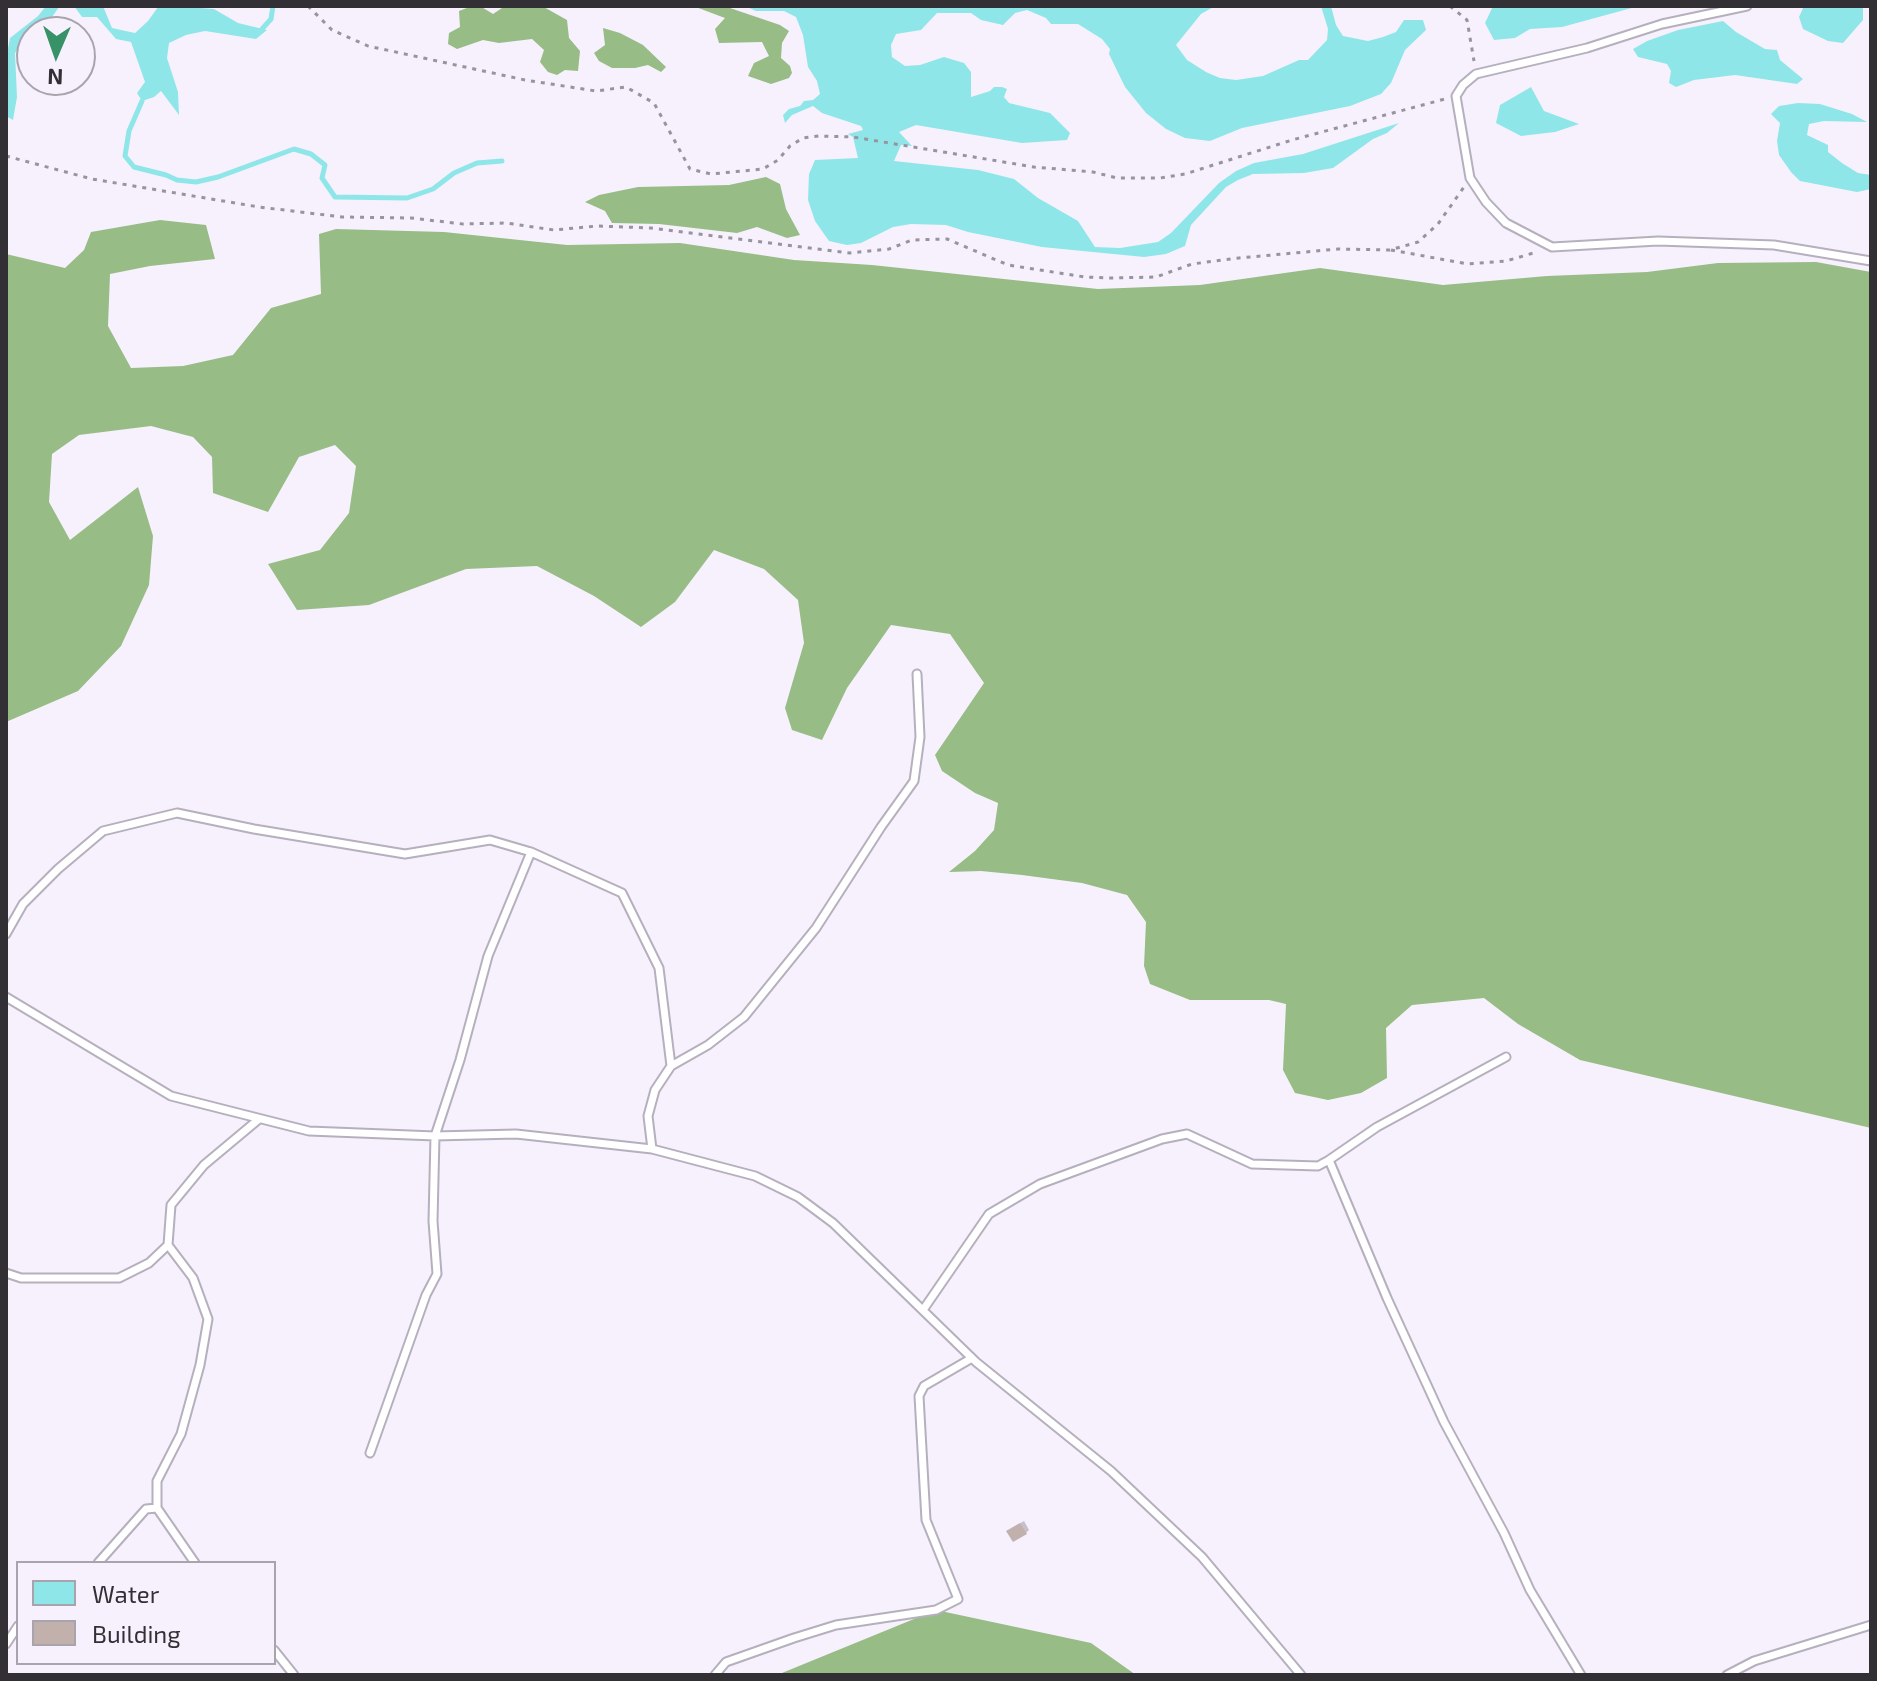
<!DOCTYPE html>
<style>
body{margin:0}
#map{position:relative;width:1877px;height:1681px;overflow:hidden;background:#f7f1fd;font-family:"Exo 2",sans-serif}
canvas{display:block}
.frame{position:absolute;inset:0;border:8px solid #323035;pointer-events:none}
.legend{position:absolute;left:16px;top:1561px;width:260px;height:104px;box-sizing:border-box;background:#f7f1fd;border:2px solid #a8a4ad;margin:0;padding:10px 14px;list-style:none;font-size:24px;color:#323035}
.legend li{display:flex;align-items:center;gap:16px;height:40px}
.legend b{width:40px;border:2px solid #a8a4ad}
.north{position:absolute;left:16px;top:16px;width:80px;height:80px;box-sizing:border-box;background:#f7f1fd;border:2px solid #a8a4ad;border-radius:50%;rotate:182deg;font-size:22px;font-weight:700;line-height:32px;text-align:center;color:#323035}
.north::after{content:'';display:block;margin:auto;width:28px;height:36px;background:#379268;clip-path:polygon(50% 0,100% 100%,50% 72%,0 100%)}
</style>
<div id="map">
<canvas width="1877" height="1681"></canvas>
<div class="frame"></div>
<ul class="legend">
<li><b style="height:22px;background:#8fe6e9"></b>Water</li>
<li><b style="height:22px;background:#c2b0ac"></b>Building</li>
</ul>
<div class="north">N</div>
</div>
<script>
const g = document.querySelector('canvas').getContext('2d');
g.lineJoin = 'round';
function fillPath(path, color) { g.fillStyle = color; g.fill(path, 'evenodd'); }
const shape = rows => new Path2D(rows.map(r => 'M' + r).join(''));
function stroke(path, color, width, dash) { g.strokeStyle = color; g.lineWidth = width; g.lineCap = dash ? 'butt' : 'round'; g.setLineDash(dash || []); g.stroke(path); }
fillPath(shape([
 [472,6,480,6,493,14,505,6,542,6,567,20,569,38,580,51,578,71,565,70,557,75,548,72,540,62,544,50,532,39,499,43,483,40,457,49,448,44,449,33,460,27,459,11],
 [693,6,724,6,780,25,789,31,782,43,781,58,790,66,792,73,789,78,771,84,748,76,754,63,769,56,762,42,719,43,715,29,725,18],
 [603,28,620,33,643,45,666,67,661,72,648,65,635,68,612,68,599,61,594,53,605,45],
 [766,177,780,184,786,209,800,235,787,238,757,227,737,233,659,224,612,223,605,211,585,202,599,195,638,187,729,185],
 [160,220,206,225,215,259,150,266,110,274,108,326,131,368,183,366,233,355,271,308,321,294,319,234,336,229,444,232,567,245,680,243,794,260,872,265,1098,289,1200,285,1320,268,1443,285,1547,276,1647,272,1718,263,1816,262,1871,272,1871,1128,1580,1060,1518,1024,1484,998,1412,1005,1386,1028,1387,1078,1361,1093,1328,1100,1295,1093,1283,1070,1286,1004,1269,1000,1190,1000,1150,984,1144,966,1146,922,1127,895,1082,883,1022,875,981,871,949,872,975,851,994,830,998,803,975,793,942,771,935,755,984,683,950,634,891,625,847,688,822,740,792,730,785,708,804,643,798,600,764,569,714,550,675,602,641,627,594,596,537,566,466,569,369,605,297,610,268,564,320,550,349,513,356,466,335,445,299,457,268,512,213,493,212,457,193,437,151,426,79,435,52,454,49,502,70,540,138,487,153,536,149,585,121,646,78,691,6,722,6,254,65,268,84,250,91,232],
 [936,1610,1091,1643,1136,1675,777,1675]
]), '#97bc86');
fillPath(shape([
 [46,6,66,6,59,7,46,26,32,32,15,53,17,97,13,120,6,116,6,59,10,38,38,16],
 [74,6,103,6,112,28,135,33,148,21,158,7,172,6,214,9,238,23,267,30,256,39,205,31,186,35,169,43,167,58,178,92,179,115,161,91,154,97,142,101,137,93,145,82,131,42,116,39,97,17,82,17],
 [745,6,1215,6,1201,14,1176,45,1187,60,1206,72,1220,78,1236,80,1263,76,1299,60,1308,60,1327,40,1328,29,1321,6,1331,6,1336,25,1343,36,1368,41,1383,37,1396,32,1404,20,1423,20,1426,30,1405,50,1391,83,1381,94,1350,106,1242,128,1210,141,1185,138,1166,129,1146,113,1125,87,1109,54,1110,49,1102,39,1078,24,1051,24,1046,18,1027,10,1015,13,1003,25,981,20,971,13,937,13,921,30,896,34,891,45,892,57,905,66,920,65,944,57,964,63,971,72,971,97,990,91,994,87,1002,87,1007,89,1004,97,1009,103,1050,113,1070,133,1067,140,1022,143,916,125,899,132,912,146,901,145,894,161,978,170,1014,179,1038,198,1078,221,1095,247,1120,248,1158,242,1171,233,1219,183,1236,171,1254,163,1303,154,1399,123,1387,133,1373,139,1333,168,1304,173,1253,174,1238,180,1226,187,1191,225,1185,246,1166,254,1144,257,1042,247,968,232,946,225,911,224,893,227,861,243,847,245,829,241,815,221,808,200,809,174,815,160,858,158,853,137,848,134,863,130,861,126,822,113,813,106,792,115,785,123,783,115,789,109,800,106,804,101,813,100,820,94,817,81,808,67,803,35,796,17,784,11,756,11],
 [1493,6,1639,6,1562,27,1530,29,1515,38,1494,40,1485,23],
 [1804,6,1863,6,1863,20,1843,43,1828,41,1803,29,1799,17],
 [1723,21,1736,32,1765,49,1777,50,1780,60,1803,79,1797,84,1735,75,1694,80,1676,87,1669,83,1671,71,1667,64,1638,57,1633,49,1647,41,1678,30],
 [1531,87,1544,111,1579,124,1555,132,1521,136,1496,123,1500,105],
 [1798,103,1820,104,1852,114,1867,122,1824,121,1809,124,1807,135,1828,145,1828,152,1842,163,1858,173,1871,175,1871,189,1857,192,1800,181,1791,172,1779,155,1777,141,1780,123,1771,114,1779,106]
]), '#8fe6e9');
fillPath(shape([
 [1024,1521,1029,1530,1026,1533,1012,1528]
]), '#0003');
stroke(shape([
 [262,29,271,19,273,6],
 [142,101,129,131,125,156,134,167,166,175,177,180,196,182,218,177,294,149,311,154,325,165,322,178,335,197,407,198,433,189,454,173,477,163,502,161]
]), '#8fe6e9', 5);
fillPath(shape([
 [1020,1523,1027,1534,1013,1542,1006,1531]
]), '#c2b0ac');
const service = shape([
 [1747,6,1662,24,1587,48,1476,74,1463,85,1456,96,1470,178,1486,202,1506,223,1552,247,1658,241,1774,245,1871,261],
 [6,934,23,904,58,869,103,831,177,813,254,829,405,854,490,840,531,852],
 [6,997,171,1096,309,1131,435,1136,516,1134,652,1149,755,1176,798,1197,833,1223,976,1362,1111,1471,1202,1557,1301,1675],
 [1506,1057,1377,1127,1329,1160,1387,1298,1444,1422,1504,1533,1530,1590,1581,1675],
 [652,1149,648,1116,655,1090,671,1066,708,1045,744,1017,816,928,881,827,914,781,920,737,917,674],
 [6,1273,21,1278,119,1278,149,1263,168,1245],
 [923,1310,989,1214,1040,1184,1162,1139,1187,1134,1252,1164,1318,1166,1329,1160],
 [370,1453,426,1295,437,1274,433,1221,435,1136,460,1060,488,956,531,852,622,893,659,968,671,1066],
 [98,1563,146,1509,157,1508],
 [195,1563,157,1508,157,1481,181,1434,200,1365,208,1319,193,1278,168,1245,171,1205,204,1165,259,1119],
 [6,1644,18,1626],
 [274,1650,294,1675],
 [715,1675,726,1662,794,1638,836,1625,936,1610,958,1599,926,1520,919,1396,924,1386,972,1358],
 [1727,1675,1754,1661,1871,1625]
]);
stroke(service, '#b6b0be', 11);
stroke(shape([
 [308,6,332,30,368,46,525,80,596,91,626,87,654,103,690,169,711,174,763,169,778,160,790,146,803,138,819,136,853,137,1034,167,1093,172,1117,178,1160,178,1185,174,1292,140,1445,99],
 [1450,6,1467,20,1474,61],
 [6,156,92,179,259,207,342,217,411,218,463,224,506,223,554,230,597,226,651,228,850,253,889,249,912,240,947,239,1008,265,1085,277,1112,278,1156,277,1192,264,1239,258,1338,249,1390,250,1418,242,1438,224,1464,187],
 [1391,250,1468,264,1506,261,1537,252]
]), '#98949d', 3, [4, 6]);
stroke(service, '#fff', 7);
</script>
